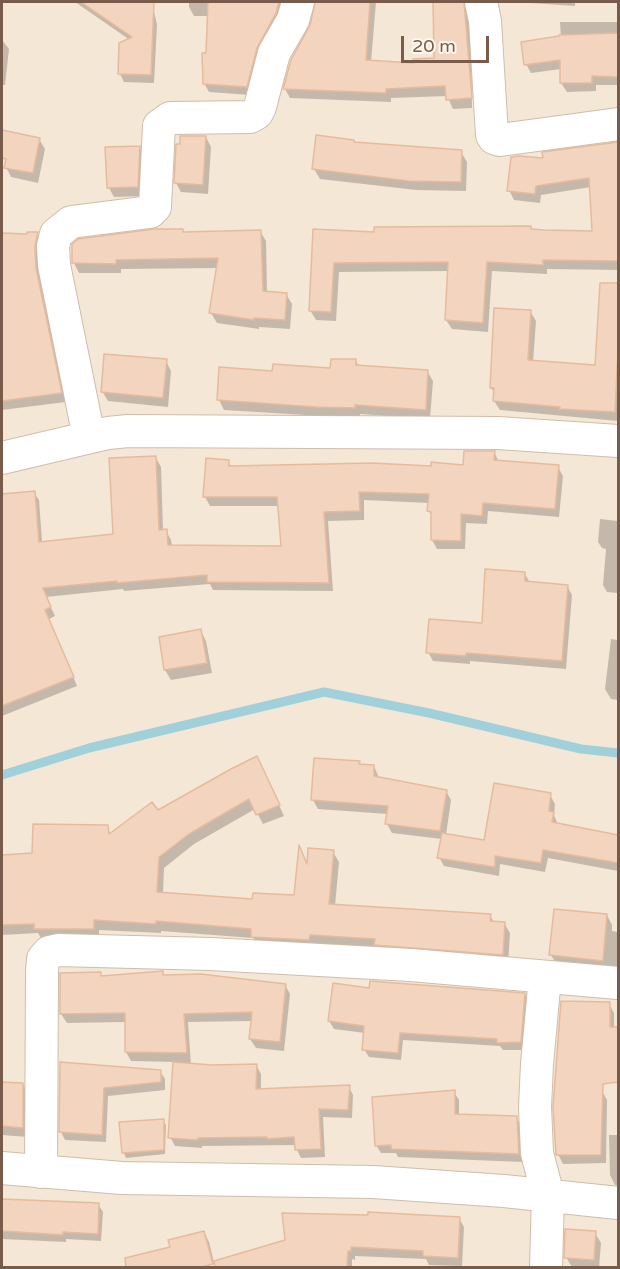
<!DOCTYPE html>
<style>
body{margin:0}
#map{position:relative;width:620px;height:1269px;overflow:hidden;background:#fdf5e7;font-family:"Varela Round",sans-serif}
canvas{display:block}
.frame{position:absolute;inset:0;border:3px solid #785b4a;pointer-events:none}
.scale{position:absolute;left:401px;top:36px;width:88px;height:27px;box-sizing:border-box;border:3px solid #785b4a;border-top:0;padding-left:8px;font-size:18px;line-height:21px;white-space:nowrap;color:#785b4a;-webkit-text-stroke:4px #fff9ee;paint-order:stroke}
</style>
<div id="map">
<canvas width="620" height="1269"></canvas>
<div class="frame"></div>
<div class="scale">20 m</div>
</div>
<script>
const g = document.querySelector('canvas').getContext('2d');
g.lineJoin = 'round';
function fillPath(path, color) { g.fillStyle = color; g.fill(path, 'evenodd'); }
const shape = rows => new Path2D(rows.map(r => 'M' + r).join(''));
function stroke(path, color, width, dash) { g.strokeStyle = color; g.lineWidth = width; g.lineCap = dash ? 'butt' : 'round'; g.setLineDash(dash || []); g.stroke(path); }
fillPath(shape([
 [2,2,618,2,618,1267,2,1267]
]), '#f5e7d5');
fillPath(shape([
 [75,2,152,2,157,25,154,83,124,82,120,74,130,40],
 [189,2,288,2,251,95,209,92,204,83,208,54,209,16,194,16,189,7],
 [317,2,376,2,371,62,415,65,436,59,435,2,467,2,471,31,472,108,453,109,447,96,391,98,391,102,290,98,285,89,312,25],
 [516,2,575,2,575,6],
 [560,22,618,22,618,85,596,85,596,91,567,92,561,83,561,69,531,73,526,64,561,38],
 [2,40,9,49,5,85,2,85],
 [206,137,211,147,208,194,181,192,176,183],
 [39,139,45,149,38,183,11,177,6,167],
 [355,144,461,152,467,162,466,191,416,190,320,179,314,169],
 [618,144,618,270,547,269,547,274,492,271,488,332,452,329,446,320,449,271,339,272,336,321,316,320,310,310,314,230,375,233,531,227,532,230,594,233,591,187,541,195,540,203,514,200,509,190,545,160,544,154],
 [139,147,145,157,143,196,114,197,109,188],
 [182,230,184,233,260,231,266,241,267,293,286,294,292,304,290,329,259,327,259,329,217,323,211,313,218,268,121,269,121,273,79,273,74,263,73,245],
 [37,234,42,243,66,402,2,410,2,235,29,236],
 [530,311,536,321,533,362,596,367,600,311,618,312,618,421,500,410,494,401,495,394,491,388],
 [166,361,171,371,168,407,108,401,102,391],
 [356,361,359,367,427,371,433,381,430,419,360,414,360,418,322,416,224,410,219,400,274,372,332,369],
 [494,452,499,462,558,467,563,476,559,517,488,511,487,524,466,523,465,549,437,549,432,540,433,518,429,511,429,503,364,500,364,520,328,521,333,591,213,590,210,584,124,591,123,589,46,597,55,616,49,619,77,686,2,716,2,582,100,537,115,536,156,458,161,467,163,531,166,531,171,540,172,547,282,548,279,506,210,506,205,497,207,460,228,462,232,467,432,468,464,466],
 [34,493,39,500,43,555,2,559,2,495],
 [600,519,618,521,618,593,607,592,603,585,606,549,602,548,598,542],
 [525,574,530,583,567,586,572,595,566,669,470,661,470,664,433,661,428,652,483,625],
 [201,631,206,641,212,673,171,680,165,670],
 [611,639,618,640,618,700,611,699,605,689],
 [359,763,360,765,374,766,379,778,446,791,451,800,446,835,486,842,550,795,555,804,554,815,558,825,618,836,618,871,548,858,545,872,500,864,499,876,444,866,439,857,442,839,392,833,387,824,388,814,318,809,313,800],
 [262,768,284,816,263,824,255,809,194,844,164,868,163,894,254,901,295,897,308,867,333,852,339,862,335,906,490,915,494,923,504,923,510,933,508,964,258,946,253,938,161,931,161,933,99,930,99,938,41,938,38,933,2,935,2,856,34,855,107,827,111,835,158,812],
 [607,915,612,925,612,931,618,932,618,968,557,965,551,955],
 [162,973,164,977,285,985,290,994,284,1051,256,1048,250,1039,252,1021,188,1022,191,1065,256,1065,261,1074,261,1091,349,1087,353,1095,352,1118,323,1117,325,1157,301,1158,297,1150,296,1145,202,1146,202,1148,175,1146,170,1137,175,1062,131,1061,126,1052,126,1022,67,1023,61,1014,100,974,102,977],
 [370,989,525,994,529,1002,525,1050,503,1050,500,1046,403,1040,401,1060,369,1057,364,1049,365,1033,334,1029,329,1021],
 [609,1004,614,1013,614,1028,618,1028,618,1063,562,1065],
 [61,1064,160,1071,165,1079,165,1090,108,1096,106,1142,65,1140,61,1132],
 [2,1083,23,1084,28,1094,28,1137,2,1135],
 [602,1091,607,1100,606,1163,563,1164,558,1154],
 [454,1092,459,1100,459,1115,516,1117,521,1126,523,1162,398,1157,396,1153,381,1153,376,1145],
 [163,1121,166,1125,165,1154,126,1158,124,1153,120,1124],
 [609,1135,618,1135,618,1185,615,1185,610,1175],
 [2,1200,98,1204,103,1212,101,1241,66,1239,66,1242,2,1239],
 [459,1218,464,1227,462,1266,429,1265,426,1259,355,1256,355,1260,352,1259,352,1268,243,1268],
 [204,1232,209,1242,214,1262,191,1268,172,1249],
 [595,1233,601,1243,599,1268,572,1267,566,1257]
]), '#0003');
stroke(shape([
 [2,775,89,748,324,692,429,713,581,749,618,753]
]), '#a0d0da', 9);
const building = shape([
 [81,2,154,2,151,75,118,74,119,43,132,37,81,2],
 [208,2,279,2,276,13,257,48,247,87,203,84,202,53,206,53,208,2],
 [315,2,370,2,366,60,414,63,413,59,434,58,433,2,464,2,472,98,446,100,445,86,386,89,386,93,283,89,291,60,310,25,315,2],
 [618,33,618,77,592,76,592,83,560,83,560,60,524,65,521,42,559,36,559,35,618,33],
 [2,130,40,138,33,173,4,168,6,159,2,158,2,130],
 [316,135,354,140,354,142,462,150,461,182,409,181,312,169,316,135],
 [180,136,206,136,203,185,174,183,176,144,180,144,180,136],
 [618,142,618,261,543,260,543,265,487,262,483,323,445,320,448,262,334,263,331,312,309,311,313,229,374,232,374,227,531,226,531,229,544,230,592,231,589,178,536,186,535,194,507,191,511,157,519,156,543,158,542,152,618,142],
 [140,146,138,187,107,188,105,147,140,146],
 [154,229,183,229,183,232,261,230,263,291,287,293,285,320,254,318,254,320,209,313,218,258,116,260,116,264,72,263,72,244,78,239,154,229],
 [27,232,38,232,35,247,36,268,62,393,2,401,2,233,27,234,27,232],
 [600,283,618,283,618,350,615,412,559,409,560,407,493,401,494,388,490,388,494,308,531,310,528,360,595,365,600,283],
 [104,354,167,359,163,398,101,392,104,354],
 [331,359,356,359,356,365,428,370,426,410,355,405,355,408,316,407,217,400,219,367,272,371,273,364,330,368,331,359],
 [464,451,495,451,494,460,559,465,555,509,483,503,482,516,461,514,461,541,431,540,431,512,427,511,429,494,359,492,360,511,324,512,329,583,207,582,207,575,117,583,117,581,43,588,51,607,45,610,74,677,2,706,2,494,35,491,39,542,113,534,109,458,156,456,159,530,167,529,168,545,281,546,277,497,203,497,206,458,229,460,229,466,372,463,431,466,431,462,463,465,464,451],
 [485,569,525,572,525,581,568,585,562,661,466,653,466,656,426,653,429,619,482,623,485,569],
 [201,629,207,663,164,670,159,637,201,629],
 [257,756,280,805,256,815,249,799,189,834,159,857,157,892,252,899,253,893,294,895,299,845,307,864,308,848,334,850,329,904,491,914,490,921,505,922,503,955,374,945,375,939,310,935,309,940,251,937,251,929,156,921,156,924,94,920,94,929,34,929,34,924,2,925,2,855,32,853,33,824,108,825,109,834,152,802,158,810,231,769,257,756],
 [314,758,360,761,359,764,374,765,374,776,447,790,440,831,385,824,388,806,311,800,314,758],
 [494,783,551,793,549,811,554,812,552,822,618,835,618,863,543,850,541,863,495,856,495,867,437,858,442,833,484,840,494,783],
 [554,909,607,914,603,961,549,955,554,909],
 [163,971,163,975,201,974,286,984,280,1042,249,1039,252,1012,184,1014,187,1053,125,1052,125,1013,60,1014,60,973,101,972,101,976,163,971],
 [370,981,525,993,521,1042,497,1043,497,1039,400,1033,398,1053,362,1050,364,1026,328,1021,333,983,369,988,370,981],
 [561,1001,610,1002,610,1027,618,1027,618,1082,603,1084,601,1155,556,1155,553,1107,561,1001],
 [60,1062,161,1070,161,1082,104,1088,102,1135,59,1132,60,1062],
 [173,1062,212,1065,257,1064,256,1089,350,1085,348,1110,319,1109,321,1149,295,1150,294,1137,267,1139,267,1137,198,1138,198,1140,168,1138,173,1062],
 [2,1082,23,1083,23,1128,2,1126,2,1082],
 [455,1090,455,1114,517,1116,519,1154,391,1149,391,1145,375,1146,372,1097,455,1090],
 [164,1119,164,1150,122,1153,119,1122,164,1119],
 [2,1199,99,1203,98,1234,63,1232,63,1235,2,1231,2,1199],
 [368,1212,460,1217,458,1258,423,1256,423,1251,351,1247,351,1251,348,1251,347,1268,215,1268,214,1261,285,1240,282,1213,368,1215,368,1212],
 [565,1229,596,1231,594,1260,564,1258,565,1229],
 [204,1231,213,1264,198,1268,126,1268,125,1258,170,1247,168,1240,204,1231]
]);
fillPath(building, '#f3d4be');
stroke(building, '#e6bb9d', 1.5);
const minor = shape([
 [481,2,485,21,492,135,494,138,500,140,618,124],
 [89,437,54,265,53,246,56,234,71,222,150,212,155,207,159,126,170,118,250,117,257,113,260,107,274,53,293,20,298,2],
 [2,458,108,433,128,431,498,433,618,441],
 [545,977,537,1064,535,1107,537,1153,548,1195,546,1268],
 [2,1168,122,1178,373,1182,504,1191,618,1203],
 [41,1172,42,971,43,959,49,952,58,950,210,954,411,965,618,983]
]);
stroke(minor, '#cfbdac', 34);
stroke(minor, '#fff', 32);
</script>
